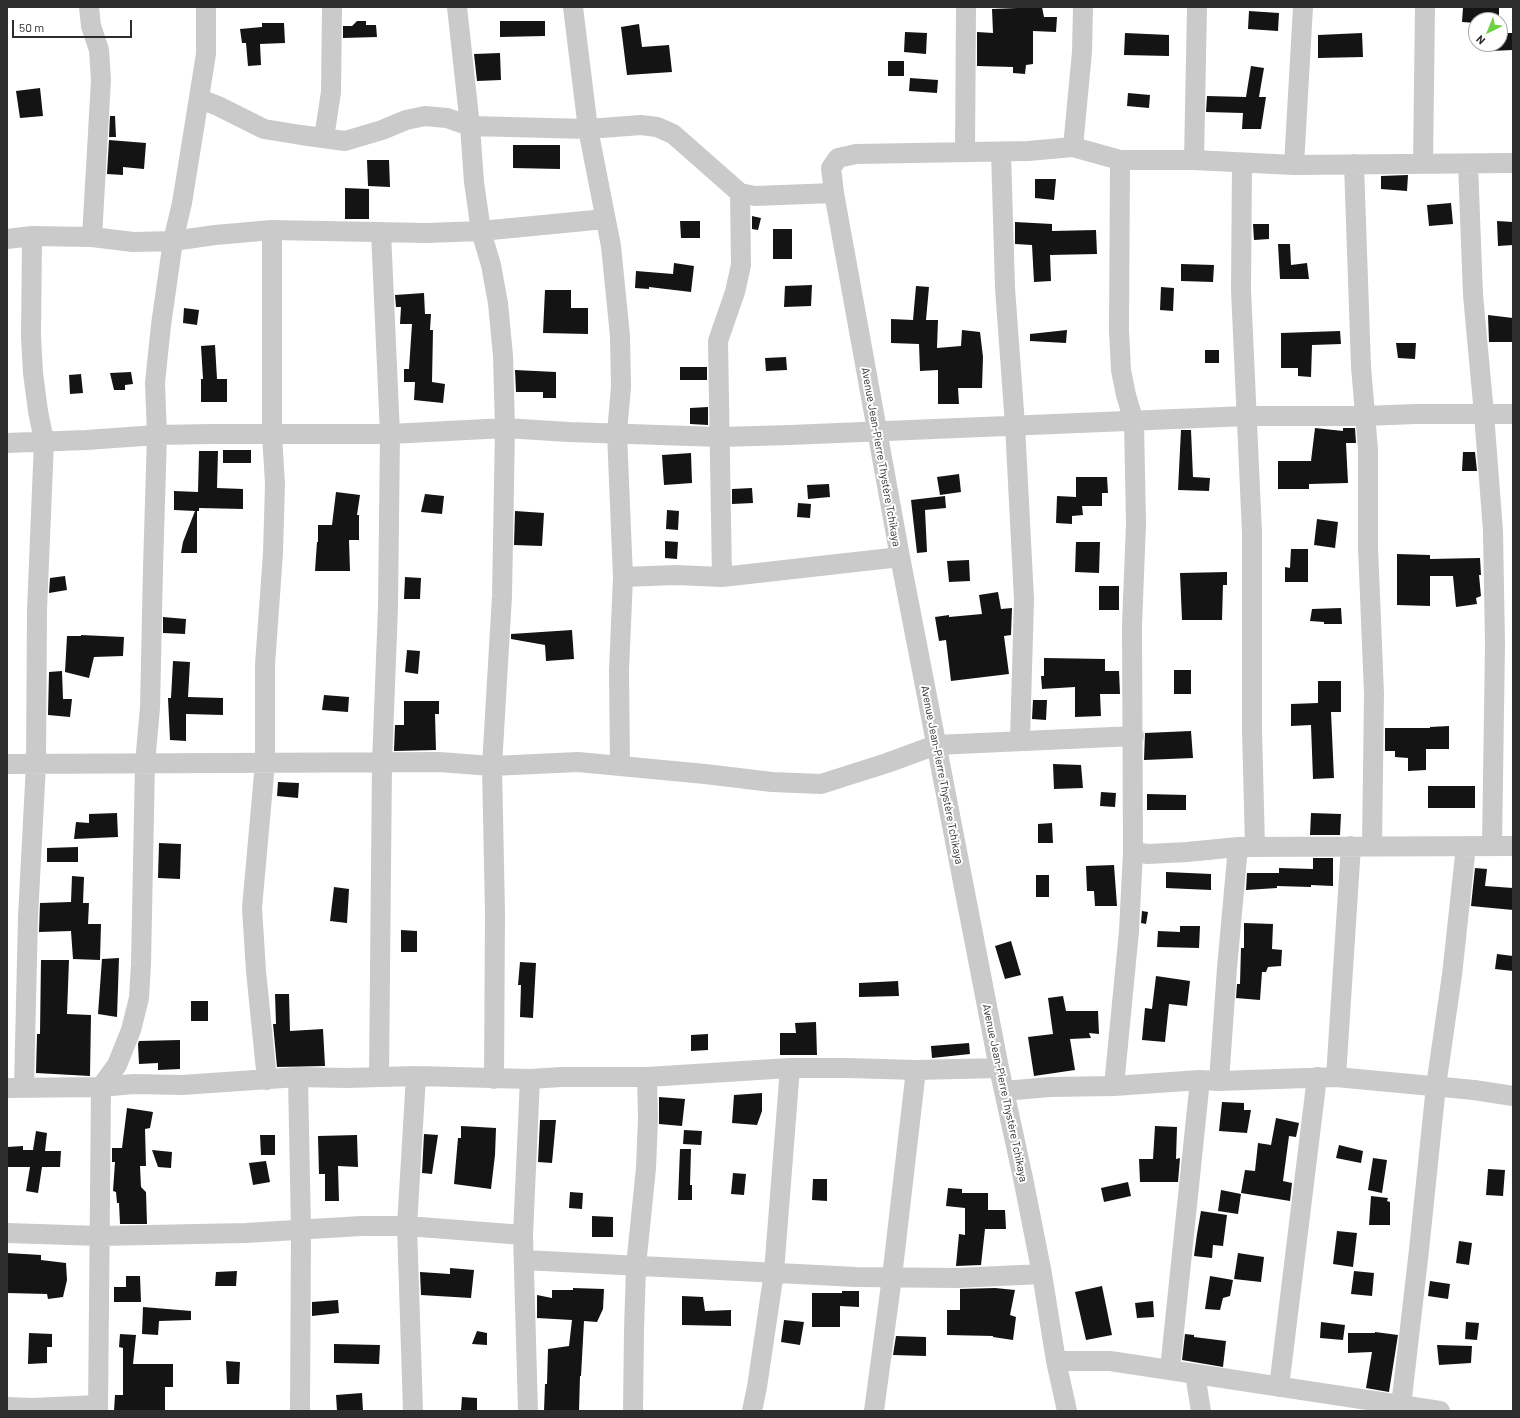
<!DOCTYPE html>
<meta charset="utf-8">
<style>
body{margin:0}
#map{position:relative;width:1520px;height:1418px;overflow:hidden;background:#fff;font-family:Barlow,sans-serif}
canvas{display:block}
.frame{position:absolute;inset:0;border:8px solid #2d2d2d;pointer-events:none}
.north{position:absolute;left:1468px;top:12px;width:40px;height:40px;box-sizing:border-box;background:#fff;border:1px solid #ababab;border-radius:50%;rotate:223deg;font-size:11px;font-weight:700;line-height:16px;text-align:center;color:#2d2d2d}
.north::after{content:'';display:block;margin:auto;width:14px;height:18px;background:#6cd143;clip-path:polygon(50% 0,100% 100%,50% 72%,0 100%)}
.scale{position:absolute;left:12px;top:20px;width:120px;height:18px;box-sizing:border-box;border:2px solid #2d2d2d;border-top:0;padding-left:5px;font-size:12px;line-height:14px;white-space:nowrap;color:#2d2d2d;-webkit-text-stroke:3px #fff;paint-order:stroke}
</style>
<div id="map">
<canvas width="1520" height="1418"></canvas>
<div class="frame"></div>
<div class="north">N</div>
<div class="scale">50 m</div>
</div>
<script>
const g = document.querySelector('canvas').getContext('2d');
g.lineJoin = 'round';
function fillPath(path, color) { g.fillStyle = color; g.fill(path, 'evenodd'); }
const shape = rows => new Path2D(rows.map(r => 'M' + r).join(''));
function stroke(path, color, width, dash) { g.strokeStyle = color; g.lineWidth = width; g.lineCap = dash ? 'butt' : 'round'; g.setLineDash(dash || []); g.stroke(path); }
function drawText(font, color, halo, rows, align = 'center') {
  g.font = font + ' Barlow,sans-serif'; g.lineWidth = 4; g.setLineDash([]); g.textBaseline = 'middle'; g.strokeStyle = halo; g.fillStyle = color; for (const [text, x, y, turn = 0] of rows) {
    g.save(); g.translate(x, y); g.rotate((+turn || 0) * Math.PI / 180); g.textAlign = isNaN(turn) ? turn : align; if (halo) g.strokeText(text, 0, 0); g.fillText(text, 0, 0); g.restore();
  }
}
fillPath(shape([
 [1042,7,1044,17,1057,17,1056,32,1033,31,1033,64,1026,65,1025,74,1013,73,1013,67,977,66,977,32,993,33,992,9],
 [1463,7,1499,7,1499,20,1476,20,1476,23,1462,22],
 [1249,11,1279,13,1278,31,1248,29],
 [357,21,366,21,366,25,376,25,377,37,343,38,343,26,352,26],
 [500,21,545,21,545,36,500,37],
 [262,23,284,23,285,43,260,44,261,65,248,66,246,43,242,43,240,29,262,27],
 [639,24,642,47,669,45,672,72,627,75,621,27],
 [905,32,927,33,926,54,904,52],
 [1125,33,1169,35,1169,56,1124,55],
 [1362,33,1363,57,1318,58,1318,35],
 [1500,33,1513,33,1513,50,1490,51,1490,44,1500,44],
 [500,53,501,80,477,81,474,54],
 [888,61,904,61,904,76,888,76],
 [1251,66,1264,68,1259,97,1266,97,1261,129,1242,129,1243,113,1206,112,1207,96,1246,97],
 [910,78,938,80,937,93,909,91],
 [40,88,43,116,20,118,16,91],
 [1128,93,1150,95,1149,108,1127,106],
 [110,116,115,116,116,137,109,137],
 [109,140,146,143,144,169,123,167,123,175,107,174],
 [513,145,560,145,560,169,513,168],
 [367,160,389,160,390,187,368,186],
 [1408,175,1407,191,1381,189,1381,176],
 [1035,179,1056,179,1054,200,1035,198],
 [345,188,369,189,369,219,345,219],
 [1451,203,1453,224,1429,226,1427,205],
 [752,216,761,218,758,230,752,229],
 [680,221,700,221,700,238,681,238],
 [1497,221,1513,222,1513,245,1498,246],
 [1015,222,1052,224,1052,231,1096,230,1097,254,1050,255,1051,281,1034,282,1032,245,1015,244],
 [1253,224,1269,224,1269,239,1254,240],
 [773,229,792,229,792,259,773,259],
 [1278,244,1290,244,1291,265,1307,263,1309,279,1280,279],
 [674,263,694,266,691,292,649,287,649,289,635,288,636,271,673,274],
 [1181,264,1214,265,1213,282,1181,281],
 [812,285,811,306,784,307,785,286],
 [916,286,929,287,926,320,938,320,937,348,961,346,962,330,980,332,983,357,982,388,958,388,959,404,938,404,938,370,920,371,919,344,891,343,891,319,913,320],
 [1161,287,1174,288,1173,311,1160,310],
 [545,290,571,290,571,308,588,308,588,334,543,333],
 [424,293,425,314,431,314,430,330,433,330,432,382,445,384,443,403,414,400,415,382,404,382,404,369,409,369,412,324,400,324,401,307,396,307,395,295],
 [184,308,199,310,197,325,183,323],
 [1488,315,1513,318,1513,342,1489,342],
 [1067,330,1066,343,1030,341,1030,334],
 [1340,331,1341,344,1312,345,1311,377,1298,376,1298,368,1281,368,1281,333],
 [1396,343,1416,343,1415,359,1398,358],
 [215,345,217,379,227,379,227,402,201,402,201,379,203,379,201,346],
 [1205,350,1219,350,1219,363,1205,363],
 [786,357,787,370,766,371,765,358],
 [680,367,707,367,707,380,680,380],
 [515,370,556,372,556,398,543,398,543,392,516,392],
 [131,372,133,384,125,385,125,390,114,390,110,373],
 [81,374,83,393,70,394,69,375],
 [708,407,708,425,690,424,690,408],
 [1315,428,1343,431,1343,428,1355,428,1356,443,1346,443,1348,483,1309,484,1309,489,1278,489,1278,461,1311,461],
 [1181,430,1191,430,1193,477,1210,478,1209,491,1178,490],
 [223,450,251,450,251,463,223,463],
 [199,451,218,451,217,488,243,489,243,509,199,508,199,511,197,511,197,553,181,553,183,542,195,511,174,510,174,491,198,492],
 [1463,452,1475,452,1477,471,1462,471],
 [691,453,692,483,664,485,662,455],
 [959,474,961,492,940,495,937,477],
 [1076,477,1107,477,1108,493,1102,493,1102,506,1082,506,1083,515,1072,516,1072,524,1056,523,1057,496,1076,497],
 [829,484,830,497,808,499,807,485],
 [752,488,753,503,732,504,732,489],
 [336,492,360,495,357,515,359,515,359,540,349,540,350,571,315,571,317,542,318,542,318,525,332,525],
 [425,494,444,496,442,514,421,512],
 [945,496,946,508,925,510,927,552,917,553,911,500],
 [798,503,811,504,810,518,797,517],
 [667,510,679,511,678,530,666,529],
 [515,511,544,513,542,546,514,545],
 [1317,519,1338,522,1335,548,1314,545],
 [665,541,678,542,677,559,665,558],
 [1076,542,1100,542,1099,573,1075,572],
 [1291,549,1308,549,1308,582,1285,582,1285,567,1290,568],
 [1397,554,1430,555,1430,559,1480,558,1481,575,1479,575,1481,596,1476,598,1477,604,1456,607,1453,576,1430,576,1430,606,1397,605],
 [969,560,970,581,949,582,947,561],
 [1227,572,1227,585,1223,585,1222,620,1182,620,1180,573],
 [65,576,67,590,49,593,50,578],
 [405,577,421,578,420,599,404,599],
 [1099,586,1119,586,1119,610,1099,610],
 [998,592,1001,609,1012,608,1011,635,1004,636,1009,674,951,681,946,640,939,641,935,617,949,615,949,617,982,614,979,595],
 [1341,608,1342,624,1324,624,1324,622,1310,621,1312,609],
 [163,617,186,619,185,634,163,633],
 [572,630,574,659,546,661,545,645,511,639,511,634],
 [81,635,124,637,123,656,94,657,89,678,65,672,67,636,81,636],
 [407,650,420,651,418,674,405,672],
 [1044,658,1105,659,1105,671,1119,671,1120,694,1100,694,1101,716,1075,717,1075,687,1042,689,1041,676,1044,676],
 [173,661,190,662,188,697,223,698,223,715,186,714,186,741,170,740,168,698,171,698],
 [1174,670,1191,670,1191,694,1174,694],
 [62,671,63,699,72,699,70,717,48,715,49,672],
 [1318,681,1341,681,1341,712,1331,712,1334,778,1313,779,1311,725,1291,726,1291,704,1318,703],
 [324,695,349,697,348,712,322,710],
 [1033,700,1047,700,1046,720,1032,719],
 [404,701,439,701,439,714,435,714,436,750,394,751,395,725,404,725],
 [1449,726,1449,749,1426,749,1426,770,1408,771,1408,758,1395,757,1395,751,1385,751,1385,728,1430,728,1430,727],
 [1191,731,1193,758,1144,760,1145,733],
 [1053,764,1081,765,1083,788,1054,789],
 [278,782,299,783,298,798,277,796],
 [1428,786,1475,786,1475,808,1428,808],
 [1101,792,1116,793,1115,807,1100,806],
 [1147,794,1186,795,1186,810,1147,810],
 [117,813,118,837,74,839,76,822,89,823,89,814],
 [1311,813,1341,814,1340,835,1310,835],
 [1052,823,1053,843,1038,843,1038,824],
 [159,843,181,844,180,879,158,878],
 [78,847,78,862,47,862,47,848],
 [1313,858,1333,858,1333,886,1311,885,1311,887,1277,886,1277,888,1246,890,1247,873,1279,873,1279,868,1313,869],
 [1114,865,1117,906,1095,906,1094,891,1087,891,1086,866],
 [1475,868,1487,869,1485,886,1513,888,1513,910,1471,906],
 [1166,872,1211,874,1211,890,1166,888],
 [1036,875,1049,875,1049,897,1036,897],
 [72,876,84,877,83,903,89,903,88,924,101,924,100,960,73,959,71,931,39,932,40,903,71,902],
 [334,887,349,889,347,923,330,921],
 [1142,911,1148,912,1146,924,1141,923],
 [1244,923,1273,924,1272,949,1282,950,1281,966,1268,967,1266,972,1262,972,1260,1000,1236,998,1237,984,1240,984,1241,948,1244,948],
 [1180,926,1200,926,1199,948,1157,947,1158,931,1180,932],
 [401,930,417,931,417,952,401,952],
 [1011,941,1021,975,1005,979,995,946],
 [1497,954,1513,956,1513,971,1495,969],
 [119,958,117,1017,98,1014,102,959],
 [41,960,69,960,67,1014,91,1015,90,1076,36,1073,37,1034,40,1034],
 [520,962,536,963,533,1018,520,1017,521,985,518,985],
 [1156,976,1190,981,1187,1006,1169,1004,1165,1042,1142,1040,1145,1008,1152,1009],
 [898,981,899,996,859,997,859,983],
 [275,994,289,994,290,1031,323,1029,325,1066,277,1067,273,1024,276,1024],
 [1063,996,1066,1011,1098,1011,1099,1034,1089,1033,1091,1038,1070,1039,1075,1070,1034,1076,1028,1037,1053,1034,1048,998],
 [191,1001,208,1001,208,1021,191,1021],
 [816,1022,817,1055,780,1055,780,1033,796,1033,795,1023],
 [708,1034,708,1050,691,1051,691,1035],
 [180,1040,180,1069,158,1070,158,1063,139,1064,138,1044,139,1041],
 [969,1043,970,1054,932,1058,931,1046],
 [762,1093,762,1111,757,1125,732,1123,734,1095],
 [659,1097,685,1099,682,1126,659,1124],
 [1222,1102,1244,1103,1244,1110,1251,1110,1247,1133,1219,1131],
 [127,1108,153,1112,150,1128,145,1129,146,1166,140,1166,141,1187,146,1192,147,1224,120,1224,119,1203,117,1203,116,1192,113,1191,115,1162,112,1162,112,1148,122,1148],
 [1276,1118,1299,1123,1296,1137,1289,1136,1283,1181,1292,1183,1290,1201,1241,1193,1245,1170,1255,1171,1258,1143,1271,1145],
 [540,1120,556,1120,552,1163,538,1162],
 [461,1126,496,1128,495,1155,491,1189,454,1184,458,1138,461,1138],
 [1155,1126,1177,1127,1176,1159,1180,1158,1178,1182,1140,1182,1139,1159,1153,1159],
 [684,1130,702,1131,701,1145,683,1144],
 [36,1131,47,1133,45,1151,61,1151,60,1167,42,1167,38,1193,26,1191,30,1167,7,1167,7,1147,23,1146,23,1150,33,1150],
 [424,1134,438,1135,432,1174,422,1173],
 [260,1135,275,1135,275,1155,261,1155],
 [357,1135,358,1167,338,1166,339,1201,325,1201,325,1174,319,1174,318,1136],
 [1339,1145,1363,1151,1361,1163,1336,1158],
 [680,1149,691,1149,690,1185,692,1185,692,1200,678,1200],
 [152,1150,172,1152,171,1168,158,1167],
 [1373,1158,1387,1160,1382,1193,1368,1190],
 [266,1161,270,1182,253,1185,249,1163],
 [1488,1169,1505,1170,1503,1196,1486,1195],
 [733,1173,746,1174,744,1195,731,1194],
 [813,1179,827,1179,827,1201,812,1200],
 [1128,1182,1131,1196,1104,1202,1101,1188],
 [948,1188,962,1189,962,1193,988,1193,988,1210,1005,1210,1006,1229,985,1229,981,1265,956,1266,959,1234,965,1235,965,1208,946,1206],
 [1221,1190,1241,1194,1238,1214,1218,1211],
 [570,1192,583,1193,582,1209,569,1208],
 [1371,1196,1388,1198,1387,1201,1390,1202,1390,1225,1369,1225],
 [1201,1211,1227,1215,1223,1246,1213,1245,1212,1258,1194,1256,1197,1234],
 [592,1216,613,1217,613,1237,592,1237],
 [1337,1231,1357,1233,1353,1267,1333,1264],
 [1459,1241,1472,1243,1469,1265,1456,1263],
 [7,1253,41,1255,41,1260,66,1263,67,1280,63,1297,48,1299,47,1294,7,1293],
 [1238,1253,1264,1257,1261,1282,1234,1279],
 [450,1268,474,1270,471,1298,421,1295,420,1272,450,1274],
 [237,1271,236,1286,215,1286,216,1272],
 [1354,1271,1374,1273,1372,1296,1351,1294],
 [126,1276,140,1276,141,1302,114,1302,114,1287,126,1287],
 [1210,1276,1233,1280,1230,1296,1223,1298,1220,1310,1205,1309],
 [1430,1281,1450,1284,1448,1299,1428,1296],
 [1102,1286,1112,1335,1086,1340,1075,1292],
 [573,1288,604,1289,603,1309,597,1322,584,1321,581,1376,580,1376,579,1411,544,1411,545,1384,547,1384,548,1349,569,1346,572,1320,537,1318,537,1295,552,1298,552,1290,573,1290],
 [995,1288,1015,1290,1010,1315,1016,1317,1013,1340,993,1337,993,1336,947,1335,947,1310,960,1310,960,1289],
 [842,1291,859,1291,859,1307,840,1306,840,1327,812,1327,812,1293,842,1293],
 [682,1296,703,1297,705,1311,731,1310,731,1326,682,1325],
 [338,1300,339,1313,312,1316,312,1302],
 [1153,1301,1154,1317,1137,1318,1135,1303],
 [143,1307,191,1311,191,1320,159,1321,158,1335,142,1334],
 [784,1320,804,1322,800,1345,781,1342],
 [1321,1322,1345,1325,1343,1340,1320,1338],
 [1466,1322,1479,1323,1477,1340,1465,1339],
 [477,1331,487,1333,487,1345,472,1344],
 [1375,1332,1398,1335,1389,1392,1366,1388,1372,1352,1348,1353,1348,1333,1375,1333],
 [29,1333,52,1334,52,1347,47,1347,47,1363,28,1364],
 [120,1334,136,1335,133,1364,173,1364,173,1387,165,1387,165,1411,114,1411,115,1395,123,1395,123,1348,119,1347],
 [1185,1334,1194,1335,1194,1337,1226,1341,1223,1367,1182,1360],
 [896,1336,926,1337,926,1356,893,1355],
 [334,1344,380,1345,379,1364,334,1363],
 [1437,1345,1472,1346,1471,1363,1439,1365],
 [226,1361,240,1362,239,1384,227,1384],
 [362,1393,363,1411,337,1411,336,1395],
 [462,1397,477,1398,477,1411,461,1411]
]), '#141414');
stroke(shape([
 [89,7,91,26,99,50,101,80,92,237],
 [457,7,470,126,474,182,481,231,491,265,498,303,503,356,505,428,502,596,492,766,495,914,494,1079],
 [573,7,588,129,611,246,620,336,621,387,617,433,623,577,619,671,620,766],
 [200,99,218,106,264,129,301,135,345,141,382,130,406,120,425,116,447,118,470,126,588,129,641,125,657,127,673,134,740,193,755,196,834,193],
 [324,138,331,92,332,7],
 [1073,147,1082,52,1083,7],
 [965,152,966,7],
 [1001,152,1005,288,1015,425,1024,599,1020,740],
 [1194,160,1197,7],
 [1242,163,1241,290,1252,533,1252,729,1255,847],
 [1423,163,1425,7],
 [1354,164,1361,367,1368,449,1368,547,1374,694,1372,846],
 [1468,164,1473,295,1484,414,1493,531,1495,644,1492,846],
 [1294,165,1303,7],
 [7,239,32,236,92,237,133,242,173,241,215,235,272,230,427,233,481,231,605,219],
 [7,443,86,440,157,435,211,434,390,434,505,428,569,432,720,437,790,435,1247,416,1365,416,1416,414,1513,414],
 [623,577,676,575,722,577,900,557],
 [722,577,718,341,735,292,741,265,740,193],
 [7,764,439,762,492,766,578,762,705,774,772,782,821,784,887,763,936,745,1134,736],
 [1133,852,1148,854,1187,852,1238,847,1513,846],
 [298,1077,301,1230,300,1411],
 [379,1077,382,763,388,607,390,434,381,232],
 [1336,1077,1351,846],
 [267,1080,256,971,252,908,265,763,265,665,273,553,275,484,272,434,272,230],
 [1219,1081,1227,968,1238,847],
 [1114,1086,1129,931,1133,852,1132,625,1136,524,1134,422,1126,395,1121,370,1119,330,1120,160],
 [24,1087,28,917,36,764,37,610,44,441,38,411,33,373,31,337,32,236],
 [7,1088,101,1087,134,1084,182,1085,298,1077,346,1078,416,1076,530,1079,561,1077,647,1077,790,1068,848,1068,916,1070,999,1068],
 [1004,1091,1050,1087,1114,1086,1200,1080,1219,1081,1336,1077,1474,1090,1513,1096],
 [7,1233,100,1236,246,1233,361,1226,407,1226,523,1235],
 [524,1260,856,1277,957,1278,1042,1274],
 [1056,1361,1110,1361,1440,1411],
 [1170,1369,1200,1080],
 [1195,1374,1201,1411],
 [1279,1387,1317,1077],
 [1401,1406,1419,1250,1436,1086,1452,975,1466,846],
 [7,1407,32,1408,98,1405],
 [98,1411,101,1087,117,1065,131,1030,139,998,141,964,145,763,150,708,153,568,157,435,155,383,161,325,173,241,182,203,206,54,206,7],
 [413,1411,407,1226,416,1076],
 [528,1411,523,1235,530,1079],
 [633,1411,634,1331,636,1266,646,1168,648,1119,647,1077],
 [752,1411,757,1387,774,1272,790,1068],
 [874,1411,892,1277,916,1070],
 [1067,1411,1056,1361,1042,1274,1023,1178,999,1068,900,557,834,193,831,168,838,158,856,154,1028,151,1073,147,1120,160,1194,160,1294,165,1513,163]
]), '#cacaca', 20);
drawText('11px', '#2d2d2d', '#fff', [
 ["Avenue Jean-Pierre Thystère Tchikaya",881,457,80],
 ["Avenue Jean-Pierre Thystère Tchikaya",942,775,79],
 ["Avenue Jean-Pierre Thystère Tchikaya",1005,1093,78]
]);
</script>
